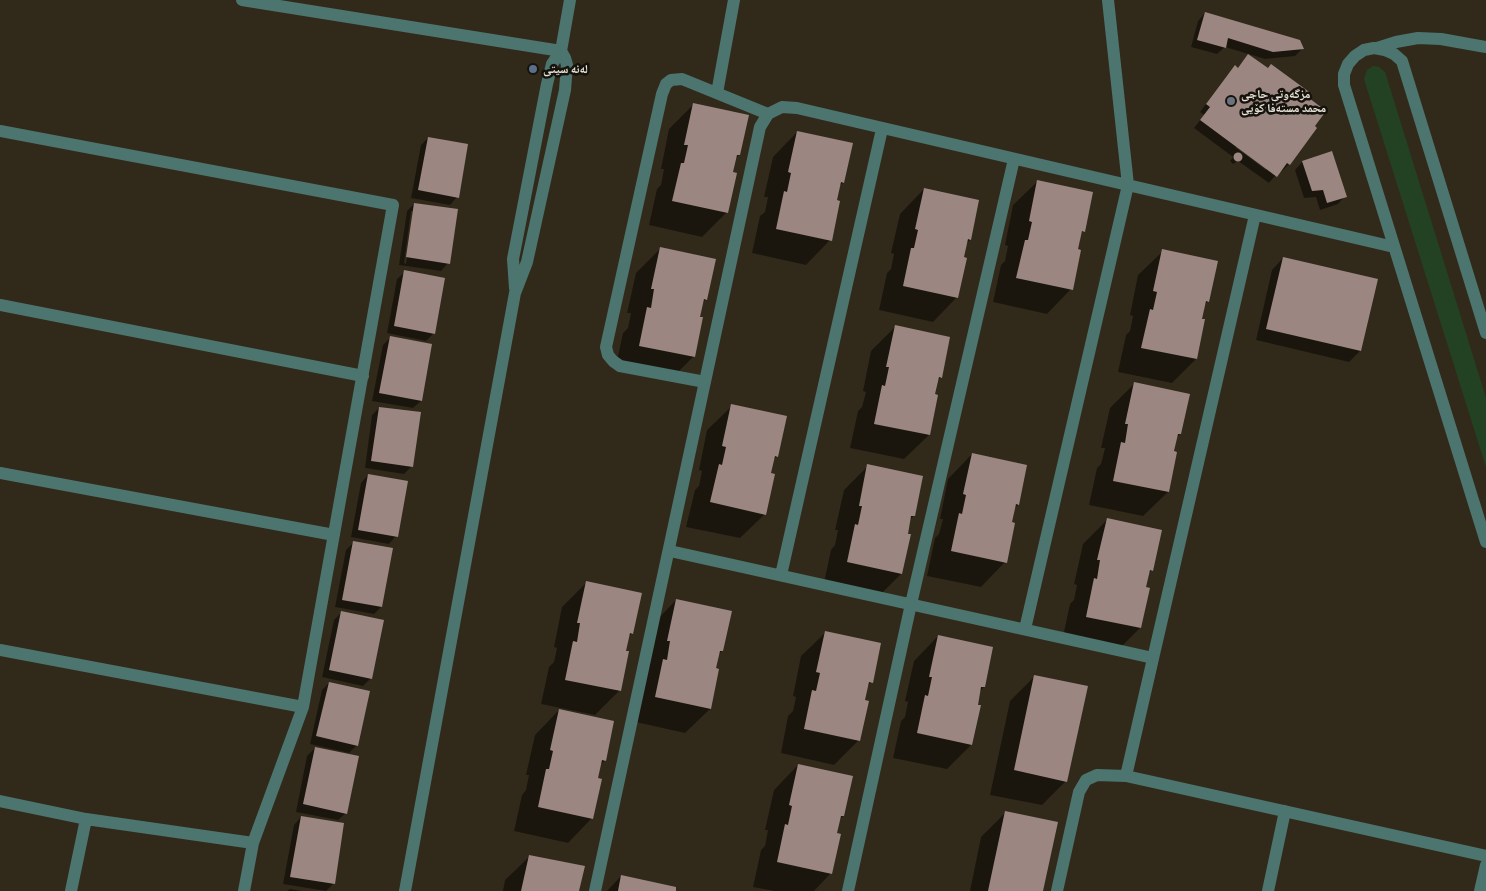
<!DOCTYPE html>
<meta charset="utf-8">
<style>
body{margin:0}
canvas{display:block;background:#312a1a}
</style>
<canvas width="1486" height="891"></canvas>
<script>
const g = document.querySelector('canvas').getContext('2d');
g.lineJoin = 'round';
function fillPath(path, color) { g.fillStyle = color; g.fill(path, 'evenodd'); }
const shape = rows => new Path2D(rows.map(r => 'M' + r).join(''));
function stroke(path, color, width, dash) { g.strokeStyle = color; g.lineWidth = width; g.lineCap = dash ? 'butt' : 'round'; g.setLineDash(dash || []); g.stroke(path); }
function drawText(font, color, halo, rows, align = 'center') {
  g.font = font + ' Literata,"Noto Naskh Arabic",serif'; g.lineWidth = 5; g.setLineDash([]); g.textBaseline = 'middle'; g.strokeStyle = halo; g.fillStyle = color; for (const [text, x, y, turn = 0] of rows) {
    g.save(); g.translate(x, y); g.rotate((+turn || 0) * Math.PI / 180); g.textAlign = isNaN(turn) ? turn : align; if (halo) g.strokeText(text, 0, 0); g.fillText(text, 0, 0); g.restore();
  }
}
fillPath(shape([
 [1373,66,1379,67,1385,72,1486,398,1486,467,1364,79,1367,70]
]), '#234223');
fillPath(shape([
 [1205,13,1303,48,1295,56,1265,59,1225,47,1217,54,1191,47,1198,21],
 [1249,56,1307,98,1289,164,1281,172,1280,170,1269,183,1238,161,1233,164,1230,161,1233,157,1194,128,1204,115,1200,112,1228,74,1235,67,1237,69],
 [1235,147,1239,147,1267,168,1266,170],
 [694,104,739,155,735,159,727,212,702,237,649,225,657,189,661,185,664,169,661,169,669,129],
 [797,132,851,144,843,183,838,187,830,240,806,265,752,253,760,216,765,212,768,197,764,197,773,157],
 [428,138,457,197,450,205,411,198,421,145],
 [1331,153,1345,196,1338,204,1320,210,1316,197,1304,198,1295,170,1302,162],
 [1038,181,1083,231,1079,236,1071,289,1047,314,993,302,1001,265,1005,261,1008,246,1005,245,1013,205],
 [924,189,970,240,966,244,957,297,933,322,879,310,887,273,891,269,894,254,891,253,900,214],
 [414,204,448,263,441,271,399,265,407,211],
 [411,211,414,211,406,264,404,263],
 [660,249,706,299,701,304,699,318,702,318,693,357,669,381,615,370,623,333,628,328,631,313,627,313,636,273],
 [1163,251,1208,301,1204,305,1201,319,1196,359,1172,383,1118,372,1126,335,1130,331,1133,316,1130,315,1138,275],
 [1283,258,1360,351,1349,362,1256,340,1272,270],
 [405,272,434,333,426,341,387,333,397,279],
 [895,327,941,377,936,382,929,435,904,459,850,448,858,411,862,407,866,392,863,391,871,351],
 [390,338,421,401,413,408,372,401,383,345],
 [1134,384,1180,434,1176,438,1168,492,1143,516,1089,505,1097,468,1101,464,1105,448,1101,448,1110,408],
 [732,406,777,456,773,460,765,514,740,538,686,527,695,490,699,486,702,471,699,470,707,430],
 [379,408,412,466,404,474,365,468,372,415],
 [972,454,1026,466,1018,505,1013,509,1005,562,981,587,927,576,935,538,939,534,943,519,940,519,948,479],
 [868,466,914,516,909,520,901,574,877,598,823,587,831,550,835,545,838,530,835,530,844,490],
 [368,475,396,536,389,544,351,537,361,483],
 [1107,520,1152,570,1148,574,1145,588,1140,628,1116,652,1062,641,1070,604,1074,600,1077,585,1074,584,1083,544],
 [354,542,381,607,374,614,335,607,346,550],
 [586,583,632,633,627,638,625,652,628,652,619,691,595,715,541,704,549,667,554,662,557,648,554,647,562,607],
 [676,600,722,651,718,655,715,670,718,670,710,709,685,733,631,721,652,625],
 [342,612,371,678,363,686,322,677,334,620],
 [826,632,871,682,867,687,859,740,834,765,781,753,788,716,793,711,796,697,793,696,801,656],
 [938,636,984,687,979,692,971,745,947,769,893,758,901,721,905,717,908,702,905,701,914,661],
 [1035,676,1066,781,1042,805,990,795,1010,701],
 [329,683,357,745,349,753,310,744,322,690],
 [559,710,605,760,600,765,597,779,592,818,568,843,514,831,522,795,526,790,529,775,526,775,535,735],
 [315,748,346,813,338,820,296,812,307,756],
 [798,765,843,816,839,820,836,834,831,873,814,891,774,891,753,887,761,850,765,846,768,830,765,830,774,790],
 [1006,812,1042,891,970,891,981,837],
 [301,817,333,884,326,891,283,884,294,825],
 [530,856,578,891,503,891,505,880],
 [621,876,674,891,607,891],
 [290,889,302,891,287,891]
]), '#0007');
fillPath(shape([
 [1205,12,1300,40,1304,49,1273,52,1228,38,1226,48,1197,40],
 [1248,54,1268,68,1271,64,1312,94,1309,98,1326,111,1315,126,1317,128,1290,165,1287,163,1277,177,1200,120,1210,107,1206,104,1235,65,1238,68],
 [693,103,749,115,740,155,737,155,733,172,737,173,728,213,672,201,681,163,684,163,688,145,684,145],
 [797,131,853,143,844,183,841,182,837,200,840,201,832,241,776,229,784,191,787,192,791,173,788,172],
 [428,137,468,144,459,198,418,190],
 [1332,151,1347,197,1327,203,1323,190,1312,191,1302,161],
 '1233.5 157a4.5 4.5 0 1 1 9 0a4.5 4.5 0 1 1-9 0Z',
 [1037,180,1093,192,1085,232,1082,231,1078,249,1081,250,1073,290,1016,278,1025,240,1028,240,1032,222,1029,221],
 [924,188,979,200,971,240,968,239,964,257,967,258,958,298,903,286,911,248,914,248,918,230,915,229],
 [414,203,458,209,450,264,406,257],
 [660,247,716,259,707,300,704,299,700,317,703,317,695,357,639,346,647,307,651,308,654,289,651,289],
 [1162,249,1218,261,1209,302,1206,301,1202,319,1205,319,1197,359,1141,348,1150,309,1153,310,1157,292,1153,291],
 [1283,257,1378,279,1361,351,1266,329],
 [404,270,445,278,435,334,394,326],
 [895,325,950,337,942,378,939,377,935,394,938,395,930,435,874,424,882,385,885,386,889,367,886,367],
 [390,336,432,344,422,401,379,393],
 [1134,382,1190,394,1181,434,1178,434,1174,451,1177,452,1169,492,1113,481,1121,442,1125,443,1128,424,1125,424],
 [731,404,787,416,778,457,775,456,771,473,775,474,766,515,710,502,719,464,722,465,726,447,722,446],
 [379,407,421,412,413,467,371,461],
 [972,453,1027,465,1019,505,1016,504,1012,522,1015,523,1007,563,951,551,959,513,962,514,966,495,963,494],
 [867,464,923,476,915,516,911,516,908,534,911,534,902,574,847,562,855,524,858,525,862,506,859,506],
 [368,474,408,481,398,537,358,530],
 [1107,518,1162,530,1153,571,1150,570,1146,587,1150,588,1141,628,1086,617,1094,578,1097,579,1100,560,1097,560],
 [353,541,393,548,382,607,342,600],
 [586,581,642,593,633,634,630,633,626,651,629,651,621,691,565,680,573,641,577,642,580,623,577,623],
 [676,599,732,611,723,651,720,651,716,668,719,669,711,709,655,697,663,659,667,660,670,641,667,641],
 [341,611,384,620,372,679,329,670],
 [825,631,881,643,873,683,869,682,865,700,869,701,860,741,804,729,812,690,816,691,820,673,816,672],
 [938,635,993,647,985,687,981,687,978,705,981,705,972,745,917,733,925,695,928,696,932,677,929,677],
 [1034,675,1088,686,1067,782,1014,770],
 [329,682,370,691,358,746,316,736],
 [559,709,614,721,606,761,602,760,598,778,602,779,593,819,538,807,546,769,549,769,553,751,550,750],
 [315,747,359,756,347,814,303,804],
 [798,764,853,776,844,816,841,816,837,833,841,834,832,874,777,862,785,824,788,825,792,806,789,805],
 [1005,811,1058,822,1043,891,988,891],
 [301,816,344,823,335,884,290,877],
 [529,855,585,866,579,891,521,891],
 [621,875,676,887,676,891,618,891]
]), '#9c8681');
stroke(shape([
 [242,0,561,51],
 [1377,48,1396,42,1418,38,1441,39,1486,47],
 [717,93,734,0],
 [0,131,393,205,303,707,253,843,244,891],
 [515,288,513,259,547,84,552,64,561,51,570,0],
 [0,305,363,376],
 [1486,333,1402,61,1394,54,1385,50,1374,48,1364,50,1355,56,1348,64,1344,74,1344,85,1486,542],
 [705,382,620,366,613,361,608,355,606,347,662,94,666,84,671,80,682,79,768,114],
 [0,473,334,535],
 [670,551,1153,658],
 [781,575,882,129],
 [1025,629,1128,185,1108,0],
 [0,650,303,707],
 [1126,776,1255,215],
 [0,801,86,819,253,843],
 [71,891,86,819],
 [405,891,515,293,527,262,565,90,567,65,565,58,561,51],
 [595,891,760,127,768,114,782,107,797,108,1394,247],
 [848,891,911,604,1014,159],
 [1057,891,1079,792,1086,780,1097,775,1126,776,1486,856],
 [1268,891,1285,811],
 [1480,891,1486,865]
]), '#4d7570', 12);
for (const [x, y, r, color] of [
 [533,69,5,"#5c6f8a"],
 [1231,101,5,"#6b7280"]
]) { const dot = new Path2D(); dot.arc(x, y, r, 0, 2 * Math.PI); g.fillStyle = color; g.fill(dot); stroke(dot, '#16130c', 2); }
drawText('bold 12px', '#e8e3d9', '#16130c', [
 ["لەنە سیتی",543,69],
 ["مزگەوتی حاجی",1241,94],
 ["محمد مستەفا کۆیی",1241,108]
], 'left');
</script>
